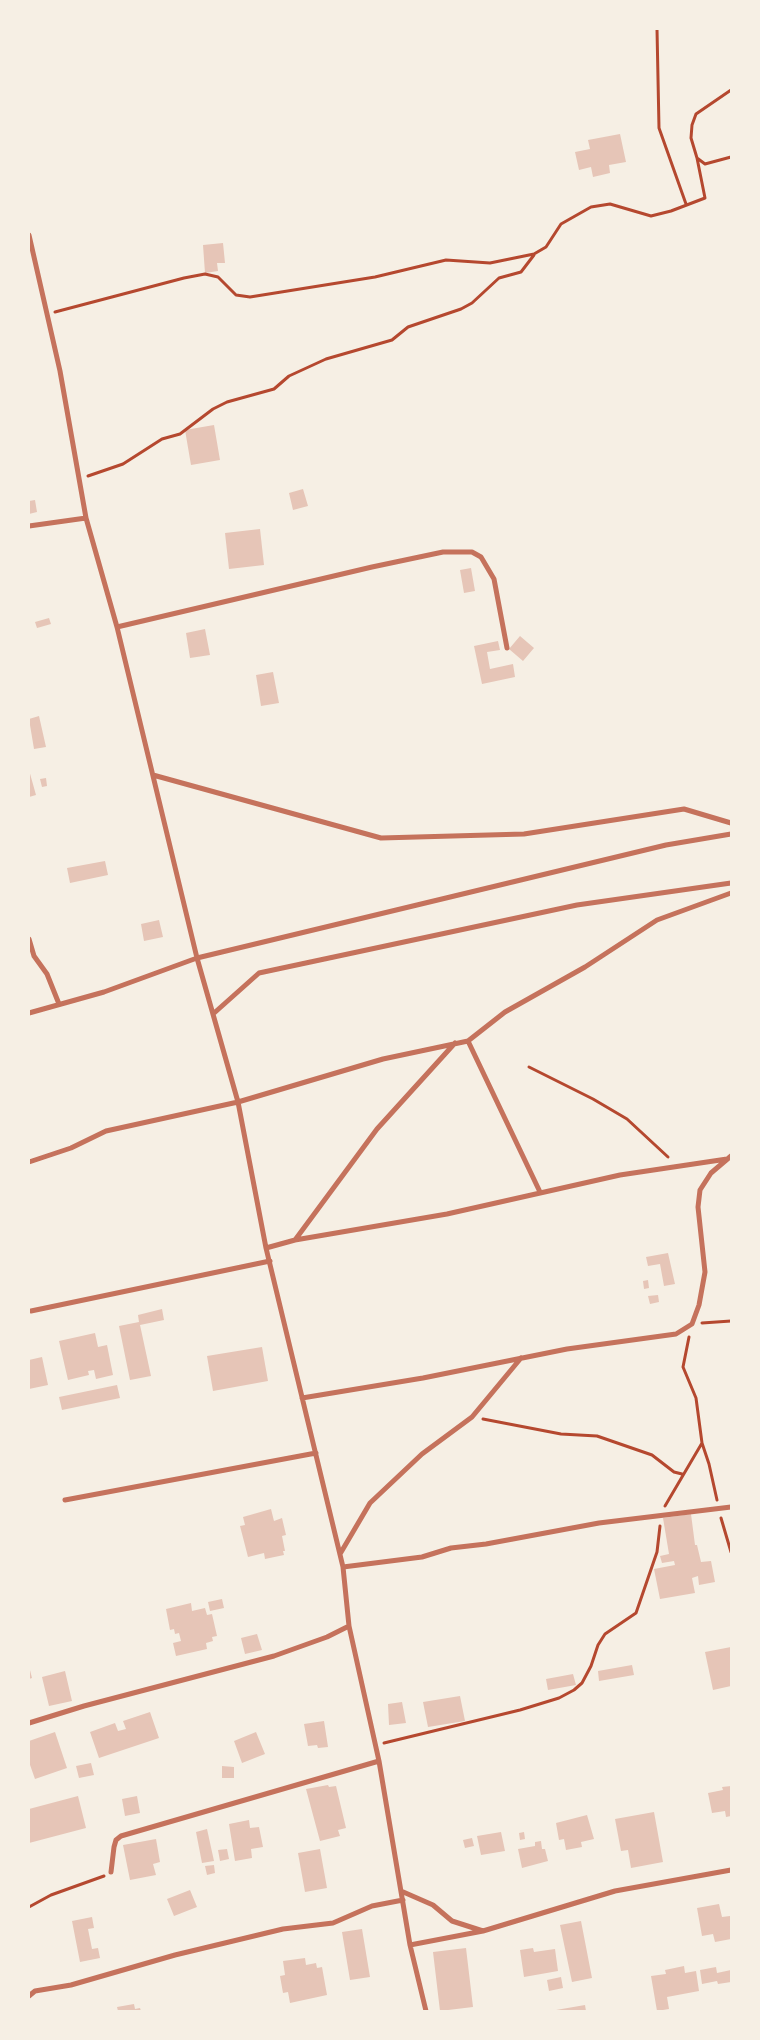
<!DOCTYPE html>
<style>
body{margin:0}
#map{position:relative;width:760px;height:2040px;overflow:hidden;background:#f6efe4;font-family:Quicksand,sans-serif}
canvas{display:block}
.frame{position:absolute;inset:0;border:30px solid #f6efe4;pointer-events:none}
</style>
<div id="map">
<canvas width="760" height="2040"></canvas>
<div class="frame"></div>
</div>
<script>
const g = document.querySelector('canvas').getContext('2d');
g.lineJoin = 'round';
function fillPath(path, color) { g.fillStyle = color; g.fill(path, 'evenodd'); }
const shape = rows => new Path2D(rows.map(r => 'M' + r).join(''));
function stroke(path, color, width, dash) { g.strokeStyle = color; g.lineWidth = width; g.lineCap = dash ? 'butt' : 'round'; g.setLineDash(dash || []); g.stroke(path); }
fillPath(shape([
 [620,134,626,162,609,165,610,173,593,177,591,167,579,170,575,152,590,149,588,140],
 [223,243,225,263,217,263,218,271,205,273,203,245],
 [214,425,220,460,191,465,185,430],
 [303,489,308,506,293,510,289,493],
 [35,500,37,512,29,514,29,501],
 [260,529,264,565,229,569,225,533],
 [471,568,475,591,464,593,460,570],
 [49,618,51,624,37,628,35,622],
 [205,629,210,655,190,658,186,633],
 [520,636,534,648,523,661,509,649],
 [498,641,500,650,487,652,490,669,513,664,515,677,482,684,474,646],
 [273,672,279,703,261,706,256,675],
 [39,716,46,747,34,749,29,719],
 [29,770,36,795,29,797],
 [46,778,47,786,42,787,40,779],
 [105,861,108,875,70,883,67,868],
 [159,920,163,937,144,941,141,924],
 [668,1253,675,1284,664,1286,660,1264,648,1266,646,1257],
 [648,1280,649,1288,644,1289,643,1281],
 [658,1295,659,1302,650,1304,648,1296],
 [162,1309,164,1320,140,1325,151,1376,130,1380,119,1326,139,1322,138,1315],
 [95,1333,98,1347,107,1345,113,1375,96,1379,94,1370,88,1371,89,1375,68,1380,59,1341],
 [262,1347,268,1381,213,1391,207,1356],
 [42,1357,48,1385,29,1389,29,1360],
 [117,1385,120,1398,62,1410,59,1397],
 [271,1509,274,1521,282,1518,286,1535,282,1536,285,1551,283,1551,284,1555,265,1559,264,1553,248,1557,240,1526,245,1525,243,1517],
 [691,1514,695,1545,697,1545,701,1562,711,1561,715,1582,699,1585,698,1576,692,1578,695,1593,660,1599,654,1569,675,1565,674,1561,662,1563,660,1556,669,1554,663,1518],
 [222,1599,224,1608,210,1611,208,1602],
 [191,1603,192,1611,205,1608,207,1615,212,1614,217,1636,212,1637,213,1641,206,1643,207,1649,176,1656,173,1643,181,1641,179,1633,175,1634,174,1629,170,1630,166,1609],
 [257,1634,262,1650,245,1654,241,1638],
 [731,1647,731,1686,713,1690,705,1652],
 [632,1665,634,1675,599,1681,598,1671],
 [29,1666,32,1678,29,1679],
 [65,1671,72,1701,49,1706,42,1677],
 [573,1674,576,1685,548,1690,546,1679],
 [460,1696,465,1721,428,1727,423,1702],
 [402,1702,406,1723,389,1725,388,1704],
 [150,1712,159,1738,99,1758,90,1732,115,1723,118,1731,126,1729,123,1721],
 [324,1721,328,1747,318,1748,317,1745,308,1746,304,1724],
 [55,1732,67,1768,35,1779,29,1762,29,1741],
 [256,1732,265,1754,242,1763,234,1741],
 [91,1763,94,1775,79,1778,76,1766],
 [222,1766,234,1767,234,1778,222,1778],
 [328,1785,329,1787,336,1786,346,1828,338,1830,340,1836,320,1841,306,1789],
 [731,1786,731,1816,726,1817,725,1811,712,1813,708,1793,723,1790,722,1787],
 [78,1796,86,1828,29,1843,29,1809],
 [137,1796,140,1813,125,1816,122,1799],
 [654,1812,663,1862,631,1868,628,1850,621,1851,615,1819],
 [587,1815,594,1839,581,1842,582,1847,566,1850,564,1839,559,1840,556,1823],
 [249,1820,250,1828,259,1827,263,1847,251,1849,252,1858,235,1861,229,1824],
 [207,1829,214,1861,202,1863,196,1832],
 [501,1832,505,1851,481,1855,477,1836],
 [524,1832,525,1839,520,1840,519,1833],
 [472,1838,474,1846,465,1848,463,1840],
 [156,1839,160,1862,153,1864,156,1875,130,1880,123,1845],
 [541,1841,542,1849,545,1849,548,1861,522,1868,518,1849,535,1846,535,1842],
 [227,1849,229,1859,220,1861,218,1850],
 [320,1849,327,1888,305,1892,298,1853],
 [214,1865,215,1873,207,1875,205,1866],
 [190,1890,197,1907,174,1916,167,1899],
 [719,1904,722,1917,730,1916,731,1939,715,1942,713,1934,702,1936,697,1908],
 [92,1917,94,1928,88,1929,92,1949,98,1948,100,1958,80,1962,72,1921],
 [581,1921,592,1978,572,1982,560,1925],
 [362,1929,370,1977,350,1980,342,1932],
 [466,1948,473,2007,440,2011,433,1952],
 [533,1948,534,1952,555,1949,558,1971,524,1977,520,1950],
 [305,1958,306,1965,316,1963,317,1968,322,1967,327,1995,290,2003,288,1992,283,1993,280,1976,285,1975,283,1961],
 [684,1966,685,1973,696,1971,699,1991,667,1997,669,2009,657,2011,651,1976,666,1974,665,1970],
 [716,1967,717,1973,731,1970,731,1982,718,1984,717,1981,702,1984,700,1970],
 [561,1977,563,1988,549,1991,547,1980],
 [134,2004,135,2009,140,2008,141,2011,118,2011,117,2007],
 [585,2005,586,2011,556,2011,556,2010]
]), '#e6c5b7');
stroke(shape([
 [657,29,659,128,686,204],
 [697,158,691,138,692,125,696,114,731,90],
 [55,312,184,278,205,274,218,277,236,295,250,297,375,277,446,260,490,263,534,254,546,247,561,224,591,207,610,204,651,216,671,211,705,198,697,158,705,164,731,157],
 [88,476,123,464,162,439,180,434,213,409,227,402,274,389,289,376,326,359,392,340,408,327,461,309,472,303,499,278,521,272,534,255],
 [529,1067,593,1099,627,1119,668,1157],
 [702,1323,731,1321],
 [689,1337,683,1367,696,1398,702,1443,709,1464,717,1500],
 [483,1419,561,1434,597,1436,652,1455,674,1472,682,1474],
 [665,1506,702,1443],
 [721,1518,731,1552],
 [384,1743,520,1710,559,1698,574,1690,582,1683,591,1666,598,1645,605,1634,636,1613,657,1552,660,1526],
 [29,1907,51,1895,104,1876]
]), '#b5482f', 3);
stroke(shape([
 [29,235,60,371,86,518,117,627,197,958,238,1102,266,1248,343,1567,349,1626,379,1761,410,1945,426,2011],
 [29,526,86,518],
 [117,627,372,567,443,552,472,552,481,557,494,579,507,648],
 [153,775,381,838,524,834,684,809,731,823],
 [29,939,34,956,47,974,59,1004],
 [29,1013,104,992,197,958,666,845,731,834],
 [213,1014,259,973,577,905,731,883],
 [29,1162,71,1148,106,1131,238,1102,383,1059,468,1041],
 [540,1192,468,1041,505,1012,585,967,657,920,731,893],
 [295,1240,377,1129,455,1043],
 [266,1248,295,1240,447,1214,620,1175,727,1159],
 [31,1311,270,1261],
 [302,1398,423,1378,567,1349,676,1334,692,1324,699,1305,705,1272,698,1207,700,1190,711,1173,731,1156],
 [65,1500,316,1453],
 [340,1554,370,1503,422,1454,472,1417,521,1358],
 [343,1567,422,1557,451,1548,486,1544,599,1523,731,1507],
 [29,1723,84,1706,274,1656,327,1637,349,1626],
 [111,1872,114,1847,116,1840,121,1836,379,1761],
 [401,1891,433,1905,452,1921,483,1931],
 [410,1945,483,1931,615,1891,731,1870],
 [29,1996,35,1991,71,1985,175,1955,283,1929,333,1923,372,1906,403,1900]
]), '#c5725c', 5);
</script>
